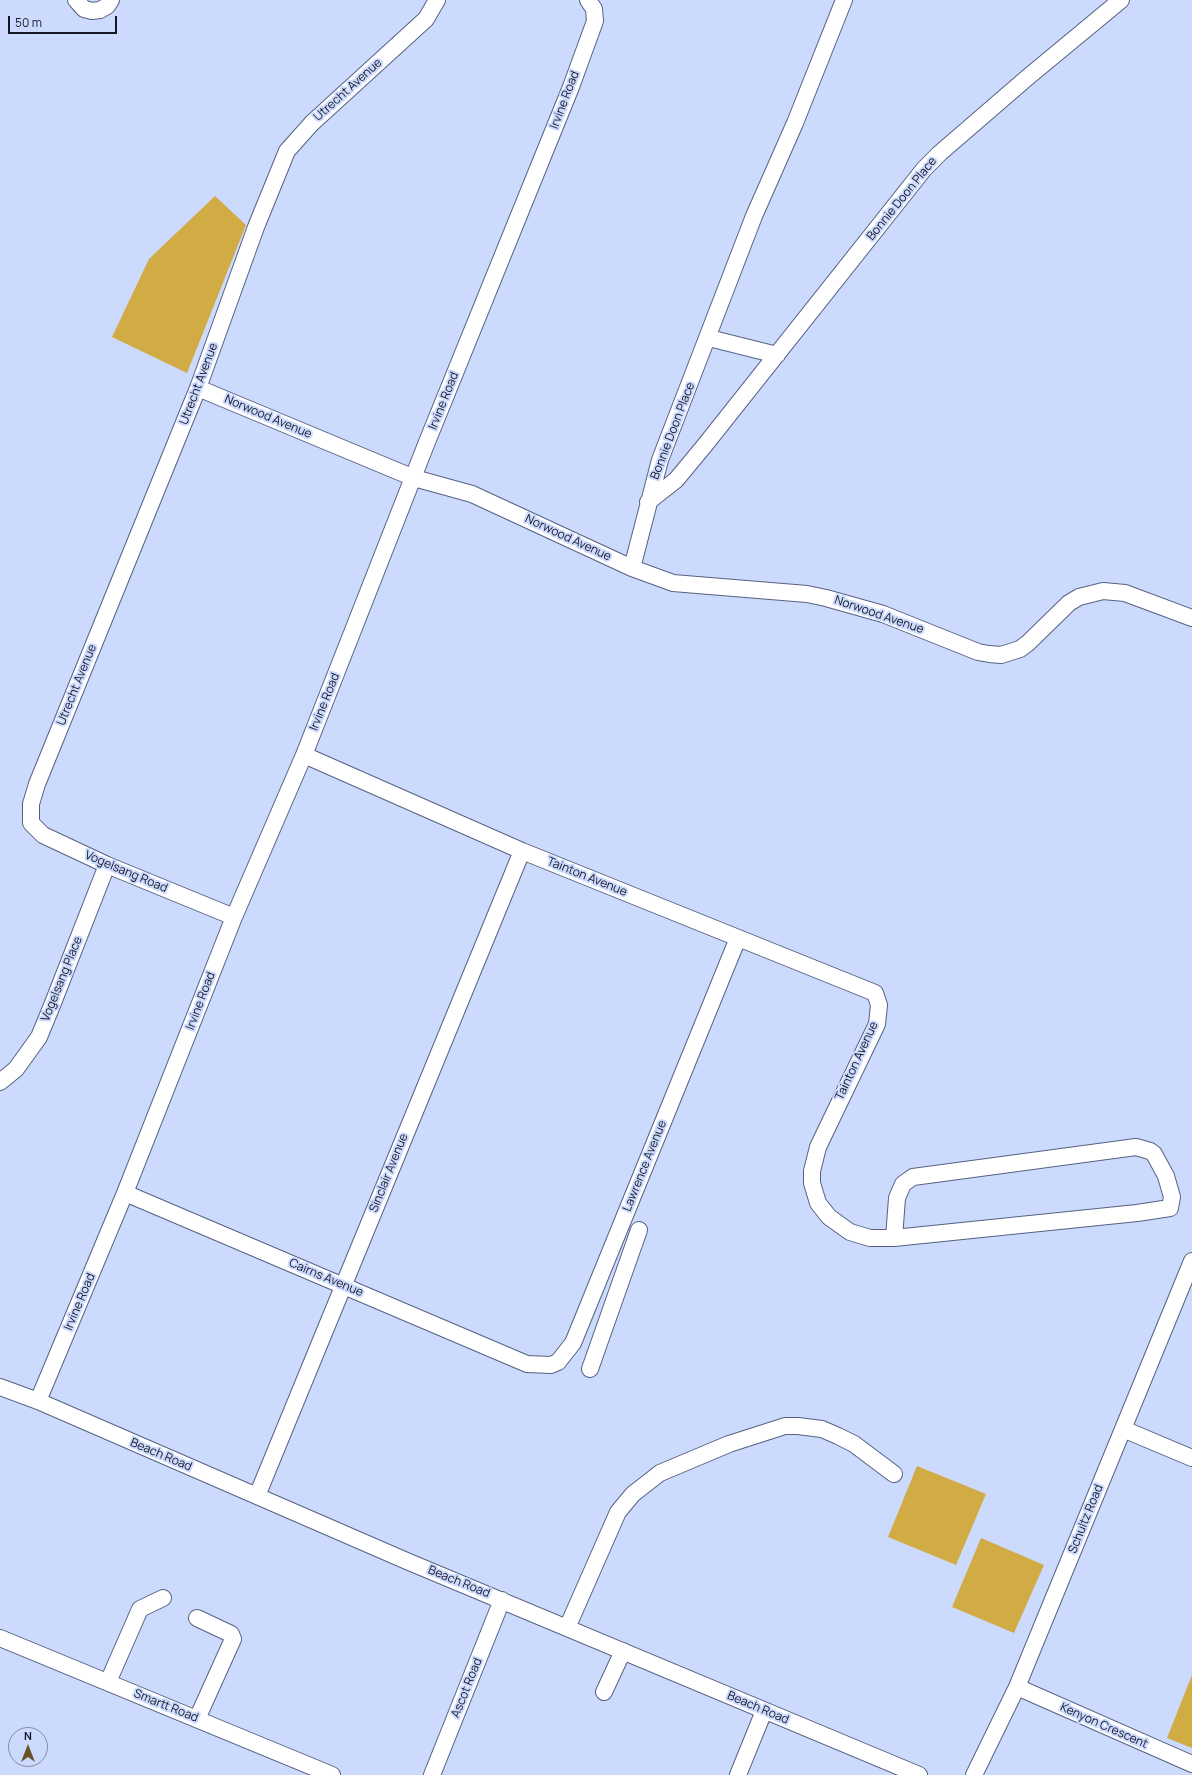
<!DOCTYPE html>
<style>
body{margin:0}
#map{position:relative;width:1192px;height:1775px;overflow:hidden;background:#ccdafe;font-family:Manrope,sans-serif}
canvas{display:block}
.north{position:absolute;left:8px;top:1727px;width:40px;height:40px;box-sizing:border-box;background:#ccdafe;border:1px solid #828ca7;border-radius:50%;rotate:0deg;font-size:11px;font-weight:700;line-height:16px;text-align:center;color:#141825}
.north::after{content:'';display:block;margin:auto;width:14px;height:18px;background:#675422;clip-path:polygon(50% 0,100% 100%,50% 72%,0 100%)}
.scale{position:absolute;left:8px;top:16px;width:109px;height:18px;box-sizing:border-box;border:2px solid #141825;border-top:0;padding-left:5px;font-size:12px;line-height:14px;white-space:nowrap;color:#141825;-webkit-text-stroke:3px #ccdafe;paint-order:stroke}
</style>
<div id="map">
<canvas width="1192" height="1775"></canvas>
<div class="north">N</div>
<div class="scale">50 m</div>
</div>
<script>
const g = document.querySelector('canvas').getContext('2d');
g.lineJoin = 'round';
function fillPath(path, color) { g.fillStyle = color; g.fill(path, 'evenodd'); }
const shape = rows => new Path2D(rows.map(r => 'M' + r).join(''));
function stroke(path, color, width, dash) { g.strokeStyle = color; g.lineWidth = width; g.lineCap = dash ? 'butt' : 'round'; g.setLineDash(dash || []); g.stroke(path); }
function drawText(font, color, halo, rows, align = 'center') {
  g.font = font + ' Manrope,sans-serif'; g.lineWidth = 4; g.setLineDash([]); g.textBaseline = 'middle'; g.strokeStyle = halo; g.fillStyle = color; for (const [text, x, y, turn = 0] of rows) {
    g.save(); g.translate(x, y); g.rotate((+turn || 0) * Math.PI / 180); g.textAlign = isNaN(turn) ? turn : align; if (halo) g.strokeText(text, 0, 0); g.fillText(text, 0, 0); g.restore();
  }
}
fillPath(shape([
 [215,196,246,225,187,373,112,337,149,259],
 [917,1466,986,1494,956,1565,888,1537],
 [981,1538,1044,1565,1014,1633,952,1607],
 [1192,1675,1192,1748,1167,1738]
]), '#d1ab43');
const minor = shape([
 [76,0,84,9,92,11,100,10,107,6,111,0],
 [709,338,777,355],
 [198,388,414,478,472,494,632,568,673,583,807,594,826,598,883,614,978,652,989,654,1001,655,1020,649,1028,643,1069,603,1079,597,1103,591,1125,593,1192,618],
 [648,502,676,480,705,445,924,169,940,153,1028,77,1121,0],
 [632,568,660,460,754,216,795,123,844,0],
 [304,755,522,851,875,993,879,1005,877,1024,818,1147,812,1171,812,1183,818,1203,829,1217,850,1232,870,1238,894,1238,1137,1213,1170,1208,1172,1197,1166,1176,1154,1154,1150,1151,1136,1147,913,1177,903,1184,897,1198,894,1238],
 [234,917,107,865,43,835,31,823,31,804,37,784,198,388,256,227,287,151,312,123,426,19,437,0],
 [0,1082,16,1069,39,1037,51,1008,107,865],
 [125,1193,527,1364,551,1365,558,1362,573,1343,738,938],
 [590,1369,639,1230],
 [0,1387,38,1401,409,1562,919,1775],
 [38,1401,125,1193,234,917,304,755,427,442,571,87,595,21,594,9,588,0],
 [1123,1429,1192,1458],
 [257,1496,522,851],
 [197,1618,231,1634,233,1639,197,1719],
 [567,1628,618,1512,633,1494,660,1473,729,1444,785,1426,798,1426,822,1429,838,1436,854,1444,894,1474],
 [0,1638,332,1775],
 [108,1682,140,1609,163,1598],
 [1017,1687,1192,1764],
 [604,1692,623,1651],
 [432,1775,502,1600],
 [738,1775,764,1711],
 [974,1775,1017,1687,1192,1261]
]);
stroke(minor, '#566282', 18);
stroke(minor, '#fff', 16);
drawText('12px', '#141825', '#ccdafe', [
 ["Utrecht Avenue",348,90,-42],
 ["Irvine Road",565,100,-69],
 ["Bonnie Doon Place",902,199,-51],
 ["Utrecht Avenue",199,384,-69],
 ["Irvine Road",444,401,-68],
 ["Norwood Avenue",268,417,23],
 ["Bonnie Doon Place",673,431,-69],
 ["Norwood Avenue",568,538,25],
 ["Norwood Avenue",879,615,19],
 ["Utrecht Avenue",77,685,-68],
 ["Irvine Road",325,702,-68],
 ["Vogelsang Road",126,872,23],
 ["Tainton Avenue",587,877,22],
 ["Vogelsang Place",62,979,-68],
 ["Irvine Road",201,1001,-69],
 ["Tainton Avenue",857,1061,-65],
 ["Lawrence Avenue",645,1166,-68],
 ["Sinclair Avenue",389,1173,-68],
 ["Cairns Avenue",326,1278,23],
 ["Irvine Road",80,1302,-67],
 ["Beach Road",161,1455,23],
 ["Schultz Road",1086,1519,-68],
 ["Beach Road",459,1582,22],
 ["Ascot Road",467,1688,-68],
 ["Smartt Road",166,1706,22],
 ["Beach Road",758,1708,23],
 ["Kenyon Crescent",1104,1726,24]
]);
</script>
